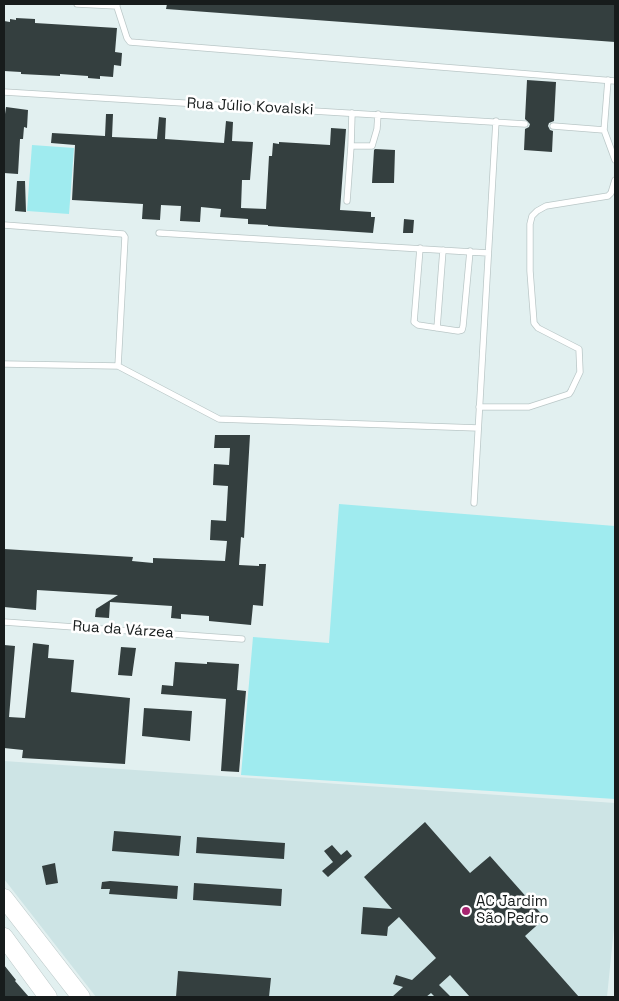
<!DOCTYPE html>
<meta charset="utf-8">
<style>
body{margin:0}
#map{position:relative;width:619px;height:1001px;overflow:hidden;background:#e2f0f0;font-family:"Space Grotesk",sans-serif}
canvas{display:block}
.frame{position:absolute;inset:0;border:5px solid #171c1c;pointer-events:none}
</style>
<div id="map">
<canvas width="619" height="1001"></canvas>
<div class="frame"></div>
</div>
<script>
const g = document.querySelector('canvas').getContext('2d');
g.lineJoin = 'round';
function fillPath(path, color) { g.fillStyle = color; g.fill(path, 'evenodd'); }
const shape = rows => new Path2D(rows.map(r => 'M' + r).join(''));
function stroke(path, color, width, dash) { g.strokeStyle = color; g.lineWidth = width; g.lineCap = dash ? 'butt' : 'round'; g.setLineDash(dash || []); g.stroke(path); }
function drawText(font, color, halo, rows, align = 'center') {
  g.font = font + ' "Space Grotesk",sans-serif'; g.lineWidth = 5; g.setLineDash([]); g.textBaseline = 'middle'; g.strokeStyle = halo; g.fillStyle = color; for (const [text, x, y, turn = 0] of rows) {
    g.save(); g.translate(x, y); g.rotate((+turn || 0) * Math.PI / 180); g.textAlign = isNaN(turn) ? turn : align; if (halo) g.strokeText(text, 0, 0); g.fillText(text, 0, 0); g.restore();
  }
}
fillPath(shape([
 [4,761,615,803,615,918,607,997,96,997,4,879]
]), '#cde4e5');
fillPath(shape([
 [32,145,74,148,69,214,27,211],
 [339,504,615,526,615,799,241,775,253,637,329,643]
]), '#9febef');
fillPath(shape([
 [167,4,615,4,615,42,166,9],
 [16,18,35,19,35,23,117,28,115,52,122,53,121,66,114,65,113,77,100,76,100,79,88,78,88,76,60,74,60,76,21,74,21,72,4,71,4,21,10,22,10,19,16,20],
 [527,80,556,82,554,121,549,123,548,126,550,130,553,131,552,152,524,150,525,129,529,127,530,124,525,119],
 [6,107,28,110,27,128,24,127,23,139,20,139,18,174,4,173,4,114,5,114],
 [106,114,113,114,112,137,157,139,159,117,166,118,165,139,224,143,226,121,233,122,232,141,253,142,250,180,242,180,241,208,266,209,269,156,272,156,273,143,279,144,279,142,330,145,331,128,346,129,340,210,371,212,371,217,375,217,373,233,268,226,268,225,248,224,248,219,220,217,221,209,201,207,200,222,180,221,181,206,161,205,160,220,142,219,143,204,72,200,75,145,51,143,52,133,105,136],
 [375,149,395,150,394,183,372,183,374,150],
 [17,181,25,181,26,212,15,211],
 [404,219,414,220,413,233,403,233],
 [215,435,250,435,244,538,241,537,239,565,259,566,259,564,266,564,263,606,253,605,251,625,209,621,209,616,181,614,181,619,171,618,172,606,110,602,109,618,95,617,96,609,118,595,37,590,36,610,4,607,4,549,133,557,132,561,153,563,153,558,225,561,227,541,210,540,211,520,226,521,228,486,213,485,214,464,229,465,230,448,214,448],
 [33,643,49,645,48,658,74,660,71,692,130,698,125,764,22,758,23,750,4,748,4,645,15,646,9,717,25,718],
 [121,647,136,648,132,676,118,675],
 [175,662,207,664,207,662,239,664,237,690,246,691,239,772,221,771,226,699,161,694,162,685,173,686],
 [144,708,192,711,190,741,142,736],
 [425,822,470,873,490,856,545,918,525,936,579,997,470,997,450,975,439,985,451,997,435,997,431,993,426,997,392,997,403,987,393,984,396,975,412,980,436,958,399,917,388,927,387,936,361,934,363,907,392,909,364,877],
 [114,831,181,836,179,856,112,851],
 [197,837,285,843,284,859,196,853],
 [332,845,341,855,347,850,352,856,328,877,322,871,333,862,324,851],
 [55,863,58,883,46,885,42,866],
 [110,881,178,886,177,899,109,894,110,889,101,889,102,882],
 [194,883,282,889,281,906,193,900],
 [4,965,16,980,15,981,29,997,4,997],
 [178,971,271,978,269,997,176,997]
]), '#343f3f');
const lane = shape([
 [77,4,117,6],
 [116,4,127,38,130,42,615,81],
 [4,92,525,124],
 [352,113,351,146,372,146,377,129,378,114],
 [553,126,604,130,608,80],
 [604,130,615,160],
 [347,201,351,146],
 [4,225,123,234,125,237,118,366,219,419,478,428],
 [159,233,488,253],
 [420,248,414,322,418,325,458,331,462,330,463,326,470,251],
 [437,328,443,250],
 [4,364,118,366],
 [479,407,529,407,569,394,571,391,580,372,579,349,538,328,534,323,530,271,530,224,532,216,537,211,546,206,608,196,611,193,615,180],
 [474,503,496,121],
 [4,622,242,639]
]);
const primary = shape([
 [4,898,81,997],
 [4,937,48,997]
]);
stroke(lane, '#bac7c7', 7);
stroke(primary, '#bac7c7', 19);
stroke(lane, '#fff', 5.5);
stroke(primary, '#fff', 18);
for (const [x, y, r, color] of [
 [466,911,5,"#a72470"]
]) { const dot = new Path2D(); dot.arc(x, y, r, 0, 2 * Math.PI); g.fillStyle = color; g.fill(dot); stroke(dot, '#fff', 2); }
drawText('15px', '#171c1c', '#fff', [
 ["Rua Júlio Kovalski",250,107,3],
 ["Rua da Várzea",123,630,4]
]);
drawText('15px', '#171c1c', '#fff', [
 ["AC Jardim",476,902],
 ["São Pedro",476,919]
], 'left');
</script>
